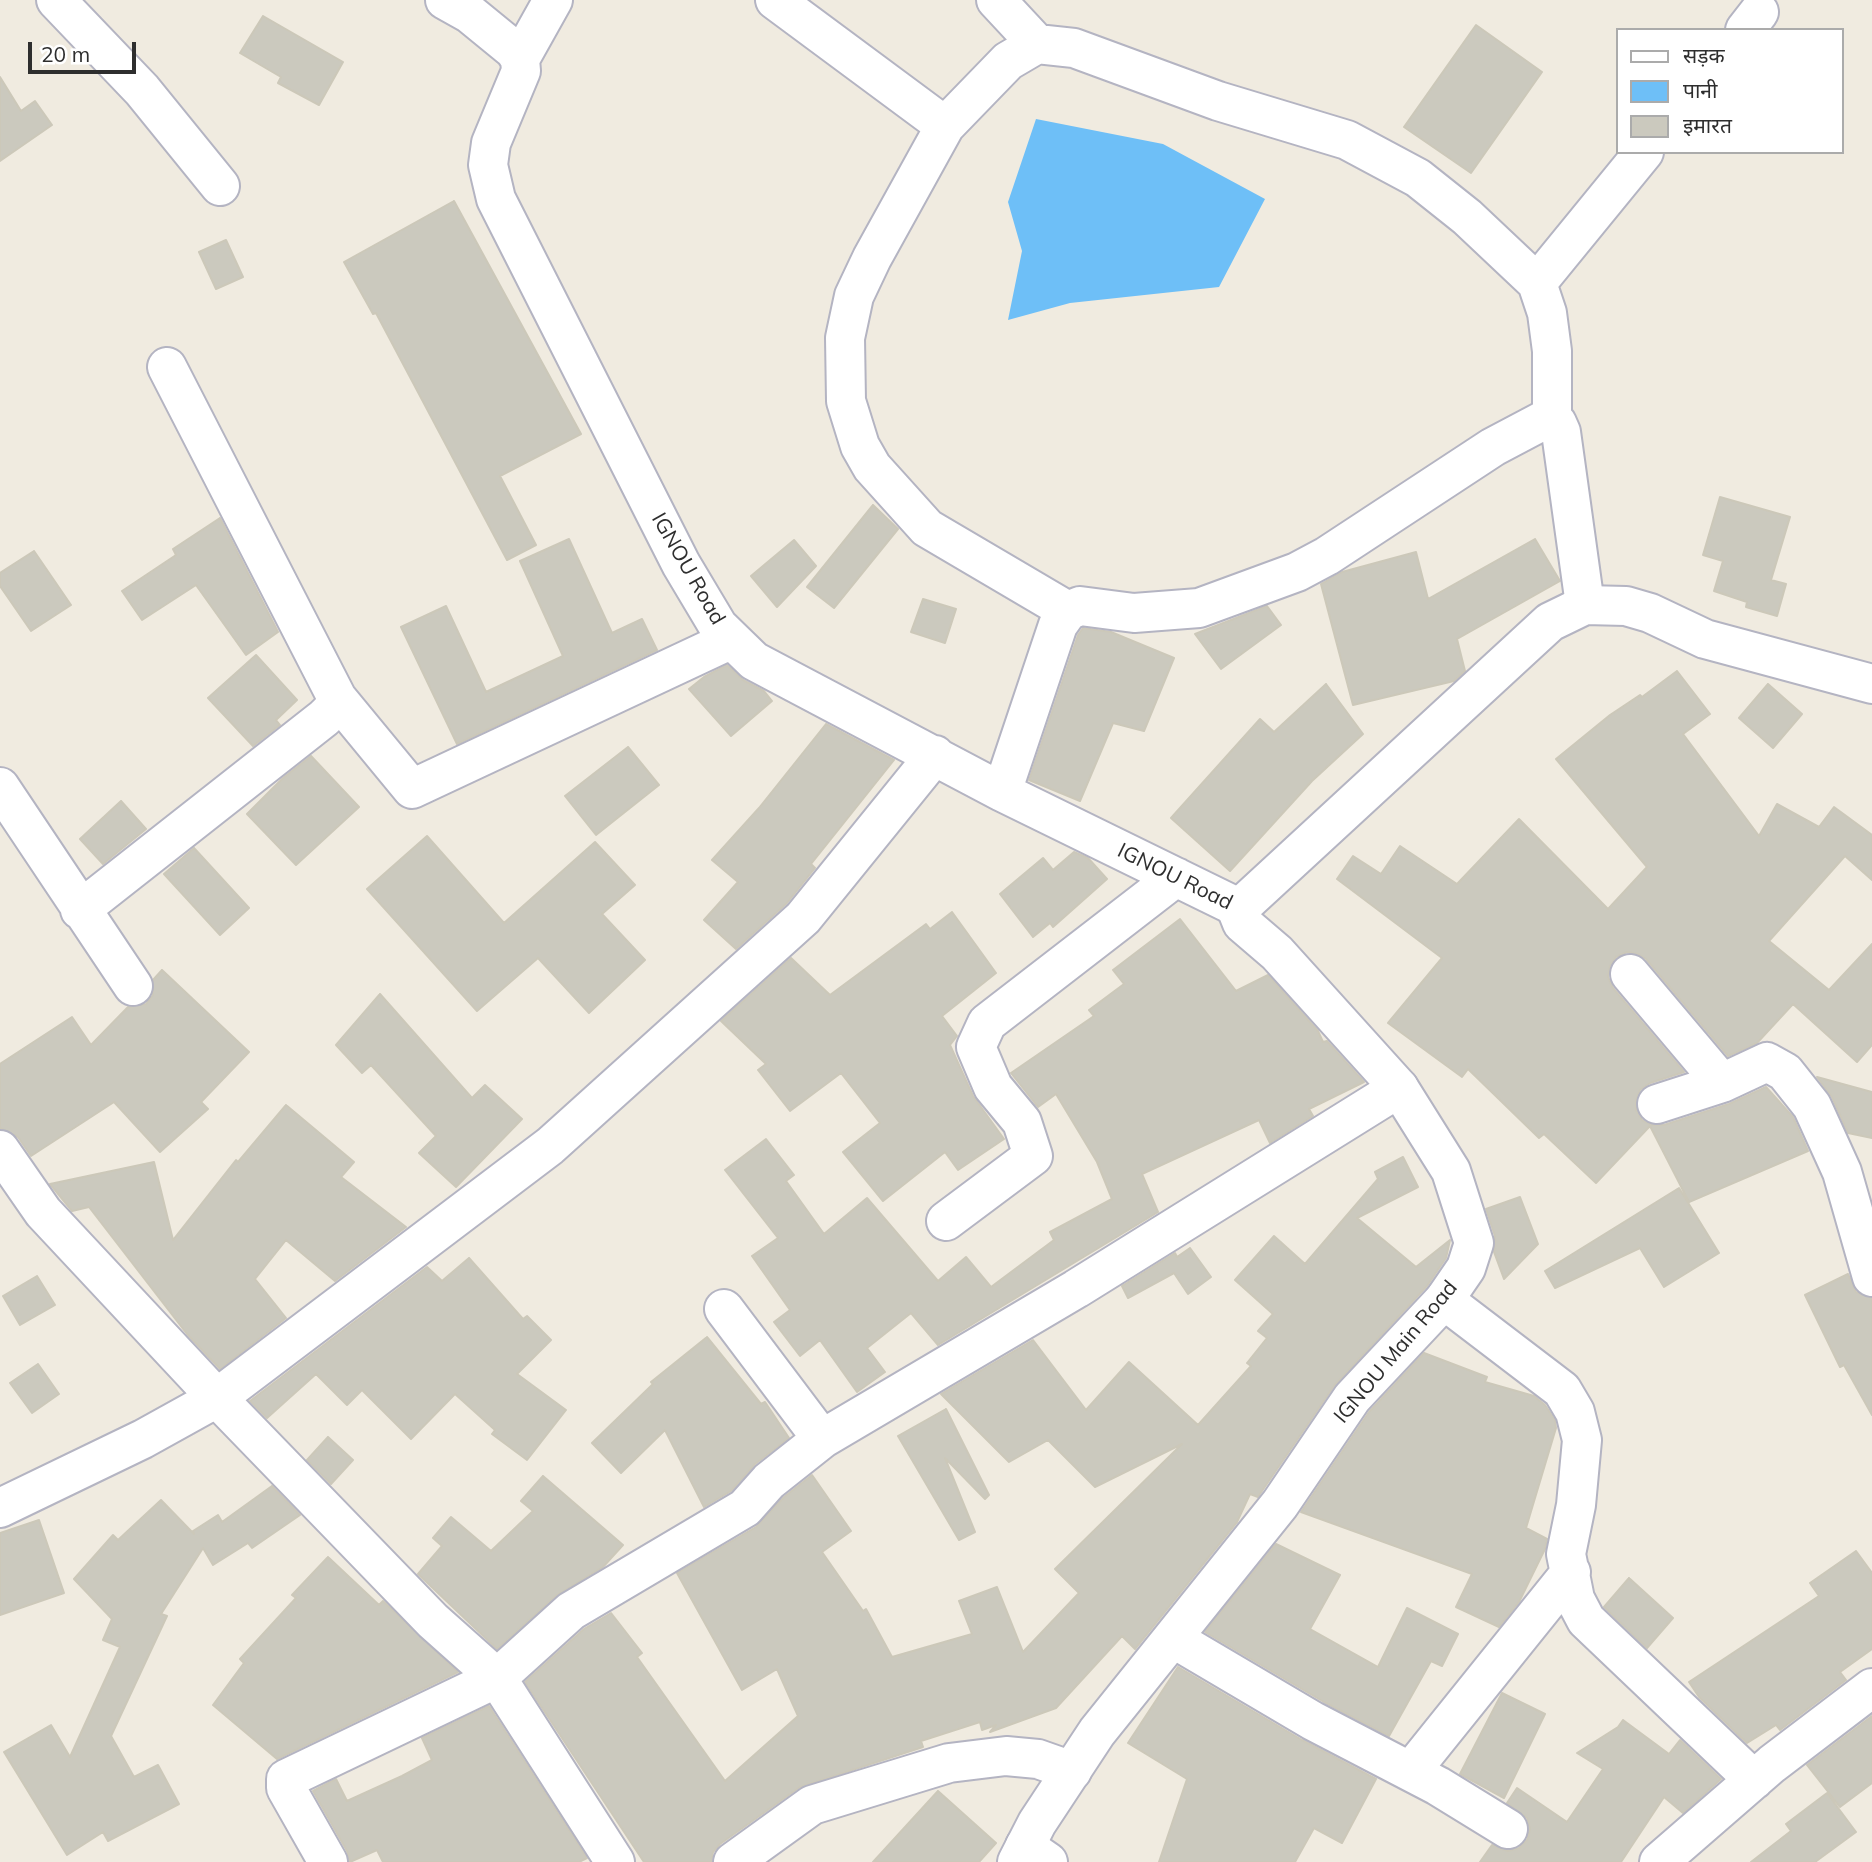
<!DOCTYPE html>
<meta charset="utf-8">
<style>
body{margin:0}
#map{position:relative;width:1872px;height:1862px;overflow:hidden;background:#f0ebe0;font-family:Mulish,"Noto Sans Devanagari",sans-serif}
canvas{display:block}
.legend{position:absolute;left:1616px;top:28px;width:228px;height:126px;box-sizing:border-box;background:#fff;border:2px solid #ababab;margin:0;padding:9px 12px;list-style:none;font-size:21px;color:#2e2e2e}
.legend li{display:flex;align-items:center;gap:14px;height:35px}
.legend b{width:35px;border:2px solid #ababab}
.scale{position:absolute;left:28px;top:42px;width:108px;height:32px;box-sizing:border-box;border:4px solid #2e2e2e;border-top:0;padding-left:9px;font-size:21px;line-height:24px;white-space:nowrap;color:#2e2e2e;-webkit-text-stroke:5px #fff;paint-order:stroke}
</style>
<div id="map">
<canvas width="1872" height="1862"></canvas>
<ul class="legend">
<li><b style="height:9px;background:#fff"></b>सड़क</li>
<li><b style="height:19px;background:#6ebff7"></b>पानी</li>
<li><b style="height:19px;background:#cbc9be"></b>इमारत</li>
</ul>
<div class="scale">20 m</div>
</div>
<script>
const g = document.querySelector('canvas').getContext('2d');
g.lineJoin = 'round';
function fillPath(path, color) { g.fillStyle = color; g.fill(path, 'evenodd'); }
const shape = rows => new Path2D(rows.map(r => 'M' + r).join(''));
function stroke(path, color, width, dash) { g.strokeStyle = color; g.lineWidth = width; g.lineCap = dash ? 'butt' : 'round'; g.setLineDash(dash || []); g.stroke(path); }
function drawText(font, color, halo, rows, align = 'center') {
  g.font = font + ' Mulish,sans-serif'; g.lineWidth = 6; g.setLineDash([]); g.textBaseline = 'middle'; g.strokeStyle = halo; g.fillStyle = color; for (const [text, x, y, turn = 0] of rows) {
    g.save(); g.translate(x, y); g.rotate((+turn || 0) * Math.PI / 180); g.textAlign = isNaN(turn) ? turn : align; if (halo) g.strokeText(text, 0, 0); g.fillText(text, 0, 0); g.restore();
  }
}
fillPath(shape([
 [1036,119,1163,144,1265,199,1219,287,1070,303,1008,320,1022,251,1008,202]
]), '#6ebff7');
const building = shape([
 [263,16,343,62,319,105,278,83,281,77,240,53,263,16],
 [1476,25,1542,72,1471,173,1404,127,1476,25],
 [0,77,21,111,35,101,52,125,0,161,0,77],
 [454,201,581,434,500,476,536,545,507,560,376,313,373,314,344,262,454,201],
 [226,240,243,277,216,289,199,252,226,240],
 [1720,497,1790,517,1771,580,1786,584,1777,616,1746,607,1747,602,1714,591,1723,561,1703,555,1720,497],
 [873,505,898,529,834,608,807,587,873,505],
 [220,518,278,632,246,655,196,585,142,620,122,591,176,555,173,549,220,518],
 [569,539,612,633,642,619,657,650,457,744,401,627,446,606,486,692,563,656,520,561,569,539],
 [1535,539,1560,581,1457,639,1465,671,1454,681,1353,705,1321,584,1342,572,1416,552,1428,599,1535,539],
 [794,540,816,566,777,607,751,576,794,540],
 [34,551,71,605,31,631,0,586,0,573,34,551],
 [923,599,956,609,945,643,911,632,923,599],
 [1267,606,1281,625,1221,669,1195,634,1267,606],
 [1083,628,1111,632,1174,658,1144,731,1113,723,1080,801,1029,780,1078,635,1083,628],
 [256,655,297,700,276,720,280,725,253,746,208,698,256,655],
 [727,665,743,680,764,691,772,701,731,736,689,689,704,677,727,665],
 [1677,671,1710,714,1683,734,1759,836,1777,804,1819,827,1834,807,1872,835,1872,880,1845,856,1769,941,1829,990,1872,944,1872,1045,1857,1062,1793,1004,1757,1043,1728,1056,1646,959,1638,954,1627,952,1616,957,1610,966,1608,977,1613,988,1684,1072,1650,1083,1640,1090,1636,1100,1636,1110,1642,1120,1652,1125,1664,1125,1729,1104,1766,1087,1793,1117,1808,1151,1689,1202,1650,1126,1596,1183,1544,1134,1539,1138,1468,1069,1462,1077,1388,1023,1442,958,1337,879,1353,856,1381,874,1400,846,1457,884,1519,819,1608,909,1647,867,1556,759,1610,715,1640,695,1642,697,1677,671],
 [1326,684,1363,734,1312,781,1230,871,1171,818,1260,719,1274,732,1326,684],
 [1768,684,1802,714,1773,748,1739,718,1768,684],
 [826,724,894,760,811,864,815,868,787,903,736,949,704,920,738,882,712,860,759,808,826,724],
 [628,747,659,785,596,835,565,796,628,747],
 [311,756,359,807,296,865,247,814,283,778,311,756],
 [121,801,146,829,103,864,80,839,121,801],
 [427,836,504,923,595,842,635,885,602,914,645,960,589,1013,538,958,477,1011,367,889,427,836],
 [194,848,249,908,220,935,164,874,194,848],
 [1074,852,1088,858,1107,879,1053,927,1050,923,1033,937,1000,894,1043,858,1053,870,1074,852],
 [952,912,996,973,942,1016,957,1036,950,1045,973,1096,1004,1139,958,1170,945,1152,883,1201,843,1152,880,1123,841,1073,790,1111,758,1070,766,1064,721,1021,791,958,830,995,926,924,930,929,952,912],
 [1180,919,1236,991,1268,975,1318,1031,1323,1042,1327,1041,1364,1082,1309,1109,1313,1116,1270,1143,1259,1120,1142,1174,1158,1212,938,1345,911,1313,867,1348,885,1372,857,1392,820,1340,800,1356,774,1322,790,1310,752,1256,778,1238,725,1170,766,1139,794,1175,786,1181,824,1234,867,1198,938,1281,966,1257,991,1287,1054,1240,1050,1232,1112,1199,1097,1162,1056,1094,1038,1107,1011,1073,1094,1016,1089,1010,1124,984,1113,970,1180,919],
 [162,970,249,1052,201,1102,208,1109,160,1152,114,1102,31,1156,18,1137,0,1128,0,1064,72,1017,91,1045,128,1007,146,1004,153,995,153,980,162,970],
 [380,994,472,1098,485,1085,522,1119,456,1187,419,1153,436,1136,371,1065,362,1073,336,1045,380,994],
 [1817,1077,1872,1092,1872,1138,1848,1133,1832,1097,1817,1077],
 [286,1105,354,1162,341,1177,406,1227,335,1281,286,1240,255,1279,286,1318,220,1369,187,1334,89,1207,72,1211,50,1184,154,1162,173,1240,236,1160,238,1162,286,1105],
 [1403,1157,1418,1187,1357,1218,1416,1267,1450,1240,1446,1258,1427,1286,1334,1386,1262,1491,1258,1497,1250,1494,1237,1522,1135,1649,1122,1636,1056,1708,990,1732,996,1725,982,1730,980,1722,921,1741,923,1747,800,1787,720,1844,713,1852,711,1862,644,1862,525,1682,584,1629,611,1613,642,1653,637,1657,725,1781,798,1716,777,1669,742,1690,677,1573,756,1527,784,1497,812,1475,851,1531,822,1552,863,1611,866,1609,892,1657,972,1634,959,1601,997,1587,1023,1652,1079,1593,1055,1569,1182,1444,1095,1487,1048,1440,1009,1462,941,1394,1033,1340,1086,1410,1129,1362,1198,1425,1251,1366,1247,1363,1267,1338,1258,1331,1273,1314,1235,1280,1274,1236,1305,1264,1378,1179,1375,1172,1403,1157],
 [1679,1188,1719,1253,1664,1287,1640,1248,1555,1288,1545,1271,1679,1188],
 [1520,1197,1538,1244,1504,1279,1494,1252,1495,1236,1486,1209,1520,1197],
 [1190,1248,1211,1277,1188,1294,1174,1273,1128,1298,1122,1286,1175,1253,1177,1257,1190,1248],
 [469,1258,523,1319,527,1316,551,1340,517,1374,566,1410,527,1460,492,1434,495,1430,455,1394,411,1439,362,1390,347,1405,316,1374,267,1418,250,1401,427,1267,442,1281,469,1258],
 [1848,1274,1856,1292,1872,1298,1872,1415,1844,1365,1840,1367,1805,1295,1848,1274],
 [37,1276,55,1305,20,1325,3,1296,37,1276],
 [707,1337,761,1404,765,1402,789,1438,755,1464,731,1491,704,1507,665,1430,621,1473,592,1443,653,1384,651,1382,707,1337],
 [1424,1353,1487,1377,1485,1382,1534,1396,1545,1405,1555,1420,1556,1428,1526,1528,1547,1539,1545,1549,1519,1602,1499,1627,1456,1607,1472,1574,1301,1512,1369,1412,1424,1353],
 [38,1364,59,1394,32,1413,10,1383,38,1364],
 [946,1409,989,1495,985,1499,945,1458,975,1532,959,1540,898,1436,946,1409],
 [328,1437,353,1460,331,1484,307,1460,328,1437],
 [543,1476,623,1545,603,1567,557,1595,497,1649,418,1574,442,1546,433,1538,451,1517,491,1551,533,1511,521,1501,543,1476],
 [272,1486,300,1515,252,1548,248,1543,213,1565,203,1548,161,1614,167,1616,111,1736,134,1777,158,1765,179,1804,108,1841,103,1832,67,1855,4,1752,51,1725,70,1757,120,1647,103,1640,112,1619,74,1579,113,1535,118,1540,161,1500,194,1534,193,1531,218,1515,222,1522,272,1486],
 [39,1520,64,1593,0,1615,0,1533,39,1520],
 [1276,1544,1340,1575,1310,1629,1378,1667,1407,1608,1458,1634,1442,1666,1431,1661,1389,1736,1324,1702,1205,1632,1276,1544],
 [1856,1551,1872,1573,1872,1649,1840,1672,1846,1680,1780,1730,1776,1725,1747,1743,1699,1697,1689,1682,1819,1596,1810,1583,1856,1551],
 [328,1557,379,1605,383,1601,458,1672,277,1759,213,1705,244,1663,240,1659,296,1598,292,1595,328,1557],
 [1629,1578,1673,1618,1647,1648,1604,1607,1629,1578],
 [1178,1667,1302,1740,1376,1779,1342,1843,1314,1828,1295,1862,1159,1862,1187,1779,1128,1743,1178,1667],
 [1502,1693,1545,1714,1504,1798,1460,1774,1502,1693],
 [489,1706,587,1858,579,1862,383,1862,377,1850,350,1862,347,1851,313,1791,336,1779,347,1801,402,1776,432,1760,422,1738,489,1706],
 [1872,1716,1872,1783,1840,1807,1807,1765,1872,1716],
 [1623,1720,1669,1754,1680,1740,1721,1779,1683,1813,1664,1797,1621,1862,1480,1862,1492,1845,1508,1851,1519,1848,1527,1840,1530,1829,1527,1818,1507,1803,1517,1788,1567,1822,1603,1769,1577,1753,1618,1727,1623,1720],
 [938,1791,996,1843,979,1862,873,1862,938,1791],
 [1827,1793,1856,1832,1815,1862,1751,1862,1791,1831,1786,1824,1827,1793]
]);
fillPath(building, '#cbc9be');
stroke(building, '#ccc8b9', 2);
const street = shape([
 [56,0,142,90,220,186],
 [445,0,470,14,514,50,520,59,521,71,491,143,488,165,496,199,681,564,718,626,754,661,1002,792,1241,909],
 [775,0,945,126],
 [996,0,1037,44],
 [1745,30,1759,12],
 [520,59,553,0],
 [1537,283,1644,152],
 [1068,611,927,528,872,467,860,446,846,401,845,338,854,296,872,258,945,126,1008,61,1037,44,1074,48,1218,101,1347,140,1418,178,1467,217,1537,283,1547,313,1552,351,1552,420],
 [337,698,412,789,730,640],
 [0,787,133,986],
 [1002,792,1058,625,1068,611,1080,606,1134,613,1199,608,1297,572,1327,556,1493,447,1546,419,1557,423,1561,432,1585,605],
 [80,910,324,718,334,708,337,698,167,367],
 [1630,974,1722,1083],
 [1657,1104,1722,1083,1767,1062,1785,1072,1812,1106,1842,1172,1872,1277],
 [0,1150,43,1212,217,1398,433,1621,497,1678,615,1862],
 [946,1221,1033,1156,1022,1122,993,1087,976,1047,987,1023,1176,877],
 [1444,1300,1562,1390,1575,1412,1582,1440,1576,1505,1566,1554,1575,1599,1586,1620,1754,1780],
 [724,1309,822,1439],
 [0,1508,143,1439,217,1398,550,1146,803,918,935,755],
 [1174,1639,1313,1721,1438,1786,1508,1829],
 [1411,1771,1571,1572],
 [1025,1846,1048,1862],
 [328,1862,286,1788,286,1779,497,1678,571,1611,745,1508,769,1481,822,1439,1076,1289,1399,1088],
 [733,1862,812,1805,949,1763,1006,1756,1038,1759,1072,1771],
 [1659,1862,1772,1764,1872,1688]
]);
const secondary = shape([
 [1017,1862,1037,1823,1097,1732,1280,1504,1352,1398,1444,1300,1466,1268,1474,1243,1451,1171,1399,1088,1277,953,1242,923,1238,913,1244,904,1550,622,1585,605,1626,606,1650,613,1705,639,1872,684]
]);
stroke(street, '#b4b4c2', 42);
stroke(secondary, '#b4b4c2', 42);
stroke(street, '#fff', 38);
stroke(secondary, '#fff', 38);
drawText('21px', '#2e2e2e', '#fff', [
 ["IGNOU Road",688,569,60],
 ["IGNOU Road",1175,877,26],
 ["IGNOU Main Road",1396,1352,-50]
]);
</script>
